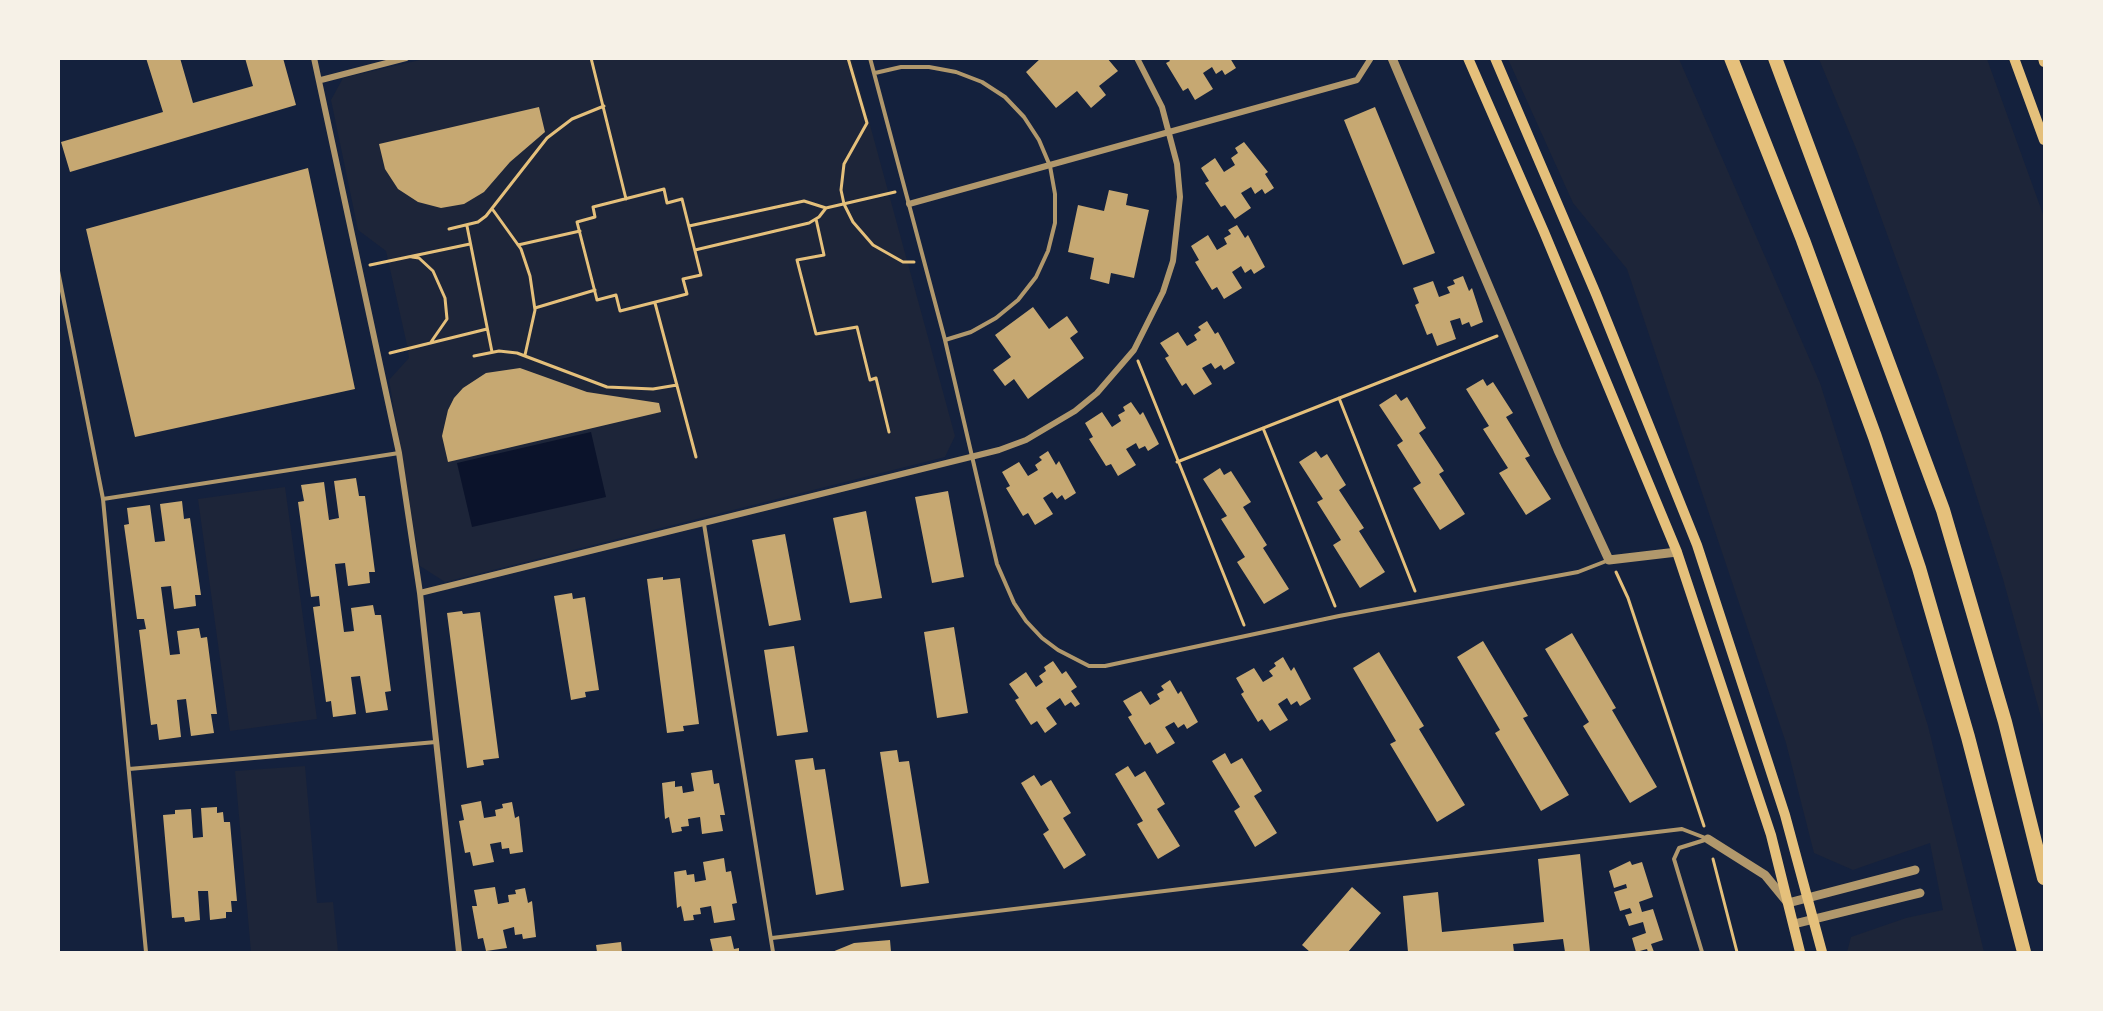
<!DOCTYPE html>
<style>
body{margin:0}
#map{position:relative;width:2103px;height:1011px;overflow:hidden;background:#14213d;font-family:"Roboto Condensed",sans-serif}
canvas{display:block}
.frame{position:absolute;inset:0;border:60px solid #f6f1e7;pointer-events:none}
</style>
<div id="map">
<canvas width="2103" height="1011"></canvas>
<div class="frame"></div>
</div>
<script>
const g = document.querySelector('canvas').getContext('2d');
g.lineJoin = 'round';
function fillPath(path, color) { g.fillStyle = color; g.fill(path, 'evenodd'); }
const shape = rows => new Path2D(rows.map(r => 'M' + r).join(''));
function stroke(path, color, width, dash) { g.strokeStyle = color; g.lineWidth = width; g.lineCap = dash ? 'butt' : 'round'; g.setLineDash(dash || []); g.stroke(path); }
fillPath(shape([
 [424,59,852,59,955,436,945,457,445,582,420,566,389,380,409,358,407,345,386,251,358,230,331,100,343,78],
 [1508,59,1679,59,1820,383,1928,726,1984,952,1847,952,1851,937,1906,918,1943,910,1930,843,1853,870,1814,853,1786,743,1627,269,1573,203],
 [1819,59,1987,59,2044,217,2044,728,2003,579,1939,378,1857,151],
 [285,487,317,719,230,731,198,499],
 [305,766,317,903,333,902,338,952,251,952,235,771]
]), '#1d2539');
fillPath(shape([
 [591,432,606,497,472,527,457,463]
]), '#0b132b');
fillPath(shape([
 [146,58,180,58,193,103,253,86,245,58,283,58,296,105,70,172,61,142,163,112],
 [1041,58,1107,58,1118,71,1099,86,1106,95,1091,108,1077,91,1056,108,1026,72],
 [1168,58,1230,58,1236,68,1225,75,1222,70,1216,74,1212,67,1203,73,1213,89,1195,100,1188,88,1183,91,1166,63,1170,61],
 [539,107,545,132,510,162,484,192,464,204,441,208,418,202,398,189,385,169,379,144],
 [1375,107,1435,253,1403,265,1344,120],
 [1244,142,1268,172,1265,174,1274,188,1265,194,1262,189,1255,194,1251,187,1241,193,1251,208,1235,219,1225,205,1221,207,1205,183,1209,181,1201,168,1215,158,1224,172,1235,165,1231,158,1238,153,1235,148],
 [308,168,355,389,135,437,86,229],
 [1109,190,1128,194,1126,205,1149,210,1134,278,1111,273,1109,284,1090,279,1094,258,1068,252,1078,205,1104,211],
 [1237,225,1245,238,1248,235,1265,267,1254,274,1251,269,1245,273,1241,266,1232,272,1242,288,1224,299,1217,287,1212,290,1195,262,1199,260,1191,246,1208,235,1217,250,1227,244,1224,238,1231,234,1228,230],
 [1463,276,1469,291,1472,288,1483,322,1471,327,1469,322,1462,325,1460,318,1450,321,1456,339,1437,346,1432,333,1427,335,1415,305,1419,303,1413,288,1433,281,1439,297,1450,293,1447,287,1455,284,1453,280],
 [1033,307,1049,329,1067,316,1078,332,1070,338,1084,358,1028,399,1014,379,1005,386,993,370,1011,357,995,335],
 [1207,321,1215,334,1218,332,1235,363,1224,370,1221,365,1215,369,1211,363,1202,368,1212,384,1194,395,1186,383,1182,386,1165,358,1169,356,1160,343,1178,332,1187,346,1197,340,1194,335,1201,330,1198,327],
 [520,368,587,392,659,403,661,412,448,462,442,436,448,410,454,398,463,388,486,373],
 [1483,379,1487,386,1493,382,1513,413,1506,417,1530,456,1525,458,1551,499,1526,515,1499,473,1508,468,1483,429,1489,426,1466,389],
 [1396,394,1401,401,1407,397,1426,428,1419,433,1444,471,1439,474,1465,514,1440,530,1413,488,1421,483,1397,445,1403,441,1379,405],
 [1131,402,1140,415,1143,412,1159,444,1148,451,1145,446,1139,449,1136,443,1126,449,1136,465,1118,476,1111,464,1106,466,1089,439,1093,437,1085,423,1102,412,1112,427,1121,421,1118,415,1125,411,1123,407],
 [1048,451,1056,465,1059,461,1076,493,1065,500,1062,495,1057,499,1052,492,1043,498,1053,514,1035,525,1028,513,1023,516,1006,488,1010,486,1002,472,1019,462,1028,476,1038,470,1035,465,1042,460,1039,457],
 [1316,451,1321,458,1327,454,1346,485,1339,490,1364,528,1359,531,1385,572,1360,588,1333,545,1341,540,1317,502,1323,499,1299,462],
 [1220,468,1224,475,1231,471,1251,502,1243,507,1267,545,1263,548,1289,589,1264,604,1237,562,1245,557,1221,519,1227,516,1203,479],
 [356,478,359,496,365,496,375,572,369,572,370,583,348,586,345,563,335,564,344,632,354,631,351,608,373,605,375,615,381,615,391,691,385,692,388,710,366,713,360,676,351,677,356,714,333,717,331,701,326,702,313,607,320,606,319,596,311,597,298,502,304,501,301,485,324,482,329,520,339,518,334,481],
 [948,491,964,577,932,583,915,497],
 [182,501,184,519,190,518,201,595,195,595,196,606,174,609,171,586,161,587,170,655,180,654,177,631,199,628,201,638,207,637,217,714,211,714,214,733,191,736,186,699,177,700,181,737,159,740,157,724,151,725,139,630,146,629,144,619,137,619,124,525,129,524,127,508,150,505,155,542,165,541,160,504],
 [866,511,882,598,850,603,833,518],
 [785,534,801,620,769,626,752,540],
 [663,577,663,580,680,578,699,724,683,726,684,731,667,733,647,579],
 [572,593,573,599,585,597,599,690,585,692,586,697,571,700,554,596],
 [462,611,463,614,480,612,499,758,483,760,484,765,467,768,447,613],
 [954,627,968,713,937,718,924,632],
 [1572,633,1616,708,1612,710,1657,787,1630,803,1583,726,1589,722,1545,649],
 [1483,641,1528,716,1523,718,1569,795,1541,811,1495,733,1500,730,1457,657],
 [794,646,808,732,777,736,764,650],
 [1379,652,1424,726,1419,729,1465,805,1437,822,1390,744,1396,741,1353,668],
 [1283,657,1291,671,1294,667,1311,699,1300,706,1297,701,1291,705,1287,698,1278,704,1288,720,1270,731,1262,719,1258,722,1241,694,1244,692,1236,678,1254,668,1263,682,1273,676,1269,671,1276,666,1274,663],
 [1053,661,1062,674,1066,671,1077,687,1071,691,1080,704,1075,707,1071,702,1065,706,1060,698,1046,708,1057,724,1045,733,1037,721,1031,725,1015,700,1019,698,1009,684,1026,672,1036,687,1043,682,1039,676,1046,671,1044,667],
 [1170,680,1178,694,1181,691,1198,722,1187,729,1184,724,1178,728,1174,722,1165,727,1175,743,1157,754,1150,742,1145,745,1128,717,1132,715,1123,701,1141,691,1150,705,1160,699,1157,694,1164,690,1161,686],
 [897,750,899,762,909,761,929,883,901,887,880,752],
 [1225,753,1231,764,1242,758,1262,791,1254,796,1277,833,1255,847,1234,811,1240,807,1212,761],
 [813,758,815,770,825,769,844,890,816,895,795,760],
 [1128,766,1135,777,1145,771,1165,804,1157,809,1180,846,1158,859,1137,824,1143,821,1115,774],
 [712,770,714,784,719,783,725,815,720,815,723,831,702,834,700,817,688,819,689,826,681,827,682,831,672,833,669,817,665,819,662,783,675,781,675,787,682,786,683,793,694,791,691,773],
 [1034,775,1041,786,1051,780,1071,813,1063,818,1086,855,1064,869,1043,834,1049,830,1021,783],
 [481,801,484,818,496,816,495,810,503,808,502,804,512,802,515,818,519,816,523,852,510,854,509,848,502,849,501,842,490,844,494,862,473,866,470,852,465,853,459,821,464,820,461,805],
 [217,807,217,813,223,812,224,822,230,822,237,901,231,901,232,912,226,912,226,918,210,920,208,891,198,891,200,920,185,922,184,917,172,918,163,815,175,814,175,810,191,809,193,838,203,837,201,808],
 [1580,854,1590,952,1565,952,1563,939,1513,944,1514,952,1408,952,1403,896,1438,892,1442,932,1544,922,1538,859],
 [724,858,726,872,731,871,737,903,732,904,735,920,714,923,711,906,700,908,701,914,693,915,694,920,684,921,681,906,677,908,674,872,686,870,687,875,694,874,695,882,706,880,703,862],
 [1630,861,1632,865,1642,862,1653,897,1639,902,1642,912,1653,909,1663,940,1651,944,1654,952,1648,952,1647,949,1636,952,1632,938,1646,933,1643,922,1629,926,1625,915,1632,913,1630,908,1620,911,1614,892,1627,888,1626,884,1614,888,1609,871],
 [495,887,498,904,509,902,508,895,516,894,515,890,525,888,528,903,532,901,536,937,523,939,522,934,515,935,514,927,503,930,507,948,486,951,483,938,478,939,472,906,477,906,474,890],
 [1352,887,1381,913,1348,952,1310,952,1302,945],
 [731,936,734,949,739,948,739,952,713,952,710,939],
 [890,940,891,952,832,952,854,943],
 [621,942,622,952,597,952,596,945]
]), '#c6a872');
stroke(shape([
 [591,58,626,199],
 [848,58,867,123,844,164,841,190,844,204,853,222,873,245,903,262,914,262],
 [664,189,667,203,682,199,701,275,683,279,687,294,620,311,616,295,597,300,577,222,595,217,593,207,664,189],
 [493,210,521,249,530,276,535,310,525,355],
 [816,219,824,255,797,260,816,334,857,327,870,380,876,378,889,432],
 [467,226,492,352],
 [689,226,804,201,826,208],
 [449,229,478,222,486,216,547,138,572,119,604,106],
 [518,245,580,231],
 [695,250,809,223,819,217,826,208,895,192],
 [412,257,419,258,433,271,445,298,447,319,431,342],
 [370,265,470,244],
 [655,303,696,457],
 [535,308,595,290],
 [390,353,487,329],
 [474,356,499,351,517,353,607,387,653,389,677,385],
 [1138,361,1244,625],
 [1339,398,1415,591],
 [1263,428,1335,606],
 [1177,462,1497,336],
 [1616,572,1628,598,1704,826],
 [1713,859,1737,952]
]), '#e5c07b', 3);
stroke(shape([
 [870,58,945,340,997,564,1014,603,1026,621,1042,638,1058,650,1089,666,1105,666,1339,616,1578,572,1609,560],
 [875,73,901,67,929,67,956,72,982,82,1005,97,1024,117,1039,140,1050,166,1055,194,1055,223,1048,251,1036,277,1018,300,996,318,971,332,945,340],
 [58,271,103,499,146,952],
 [103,499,399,453],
 [704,524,773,952],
 [129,769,436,742],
 [772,938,1682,829,1708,839],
 [1702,952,1674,859,1679,848,1708,839]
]), '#b1986c', 4);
stroke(shape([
 [314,58,399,453,420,593,459,952],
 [321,80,406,58],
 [909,204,1357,80,1371,58],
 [420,593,999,450,1026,440,1075,411,1097,393,1134,350,1163,292,1173,261,1180,197,1177,164,1162,107,1137,58]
]), '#b1986c', 6);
stroke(shape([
 [1392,58,1558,450,1609,560,1677,552],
 [1708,839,1765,875,1788,903,1915,870],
 [1794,924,1920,893]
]), '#b1986c', 9);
stroke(shape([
 [1468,58,1544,232,1677,552,1771,835,1800,952],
 [1495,58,1596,294,1697,545,1785,815,1822,952],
 [2014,58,2044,140],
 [2043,58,2044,62]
]), '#e5c07b', 10);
stroke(shape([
 [1731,58,1803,240,1875,437,1919,568,1968,737,2024,952],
 [1775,58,1943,510,2005,722,2044,878]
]), '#e5c07b', 14);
</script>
